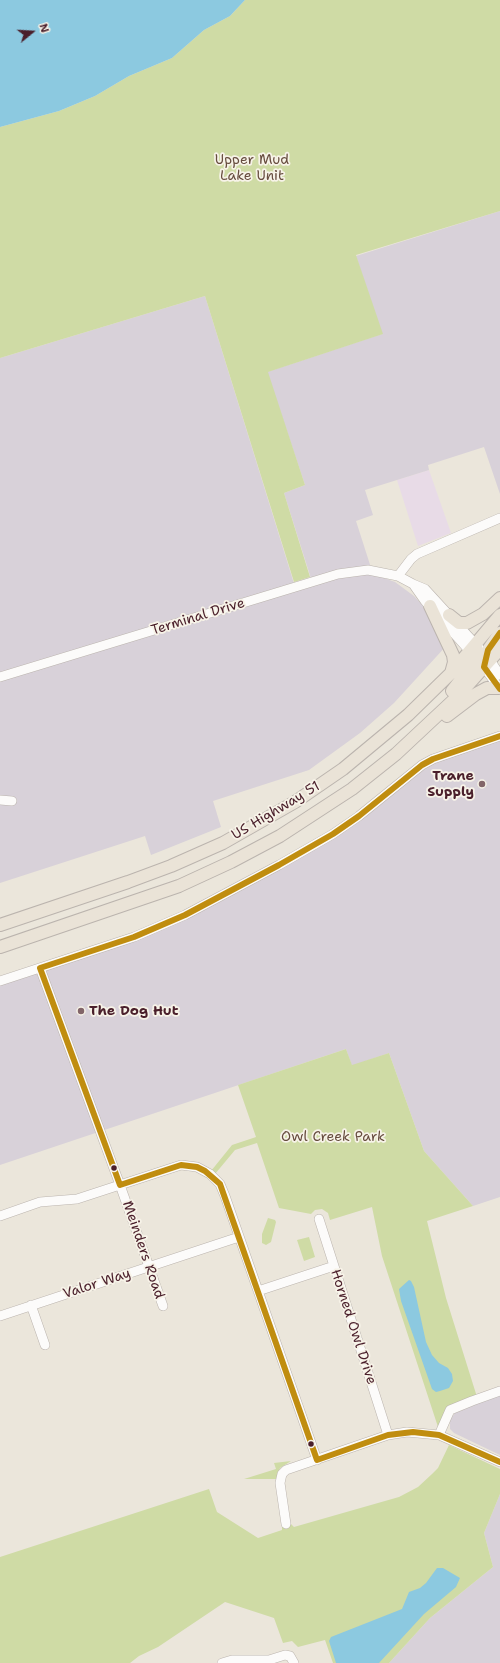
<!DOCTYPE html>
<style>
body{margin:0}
#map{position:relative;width:500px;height:1663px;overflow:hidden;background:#ebe6db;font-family:"Shantell Sans",sans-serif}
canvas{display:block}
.north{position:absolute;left:12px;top:12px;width:40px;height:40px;-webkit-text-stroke:3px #f7f3e8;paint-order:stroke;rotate:72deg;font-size:11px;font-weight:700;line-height:16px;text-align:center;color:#4a1f2b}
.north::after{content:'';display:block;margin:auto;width:14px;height:18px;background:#4a1f2b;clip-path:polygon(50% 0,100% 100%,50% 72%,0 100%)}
</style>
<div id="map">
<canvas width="500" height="1663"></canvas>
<div class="north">N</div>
</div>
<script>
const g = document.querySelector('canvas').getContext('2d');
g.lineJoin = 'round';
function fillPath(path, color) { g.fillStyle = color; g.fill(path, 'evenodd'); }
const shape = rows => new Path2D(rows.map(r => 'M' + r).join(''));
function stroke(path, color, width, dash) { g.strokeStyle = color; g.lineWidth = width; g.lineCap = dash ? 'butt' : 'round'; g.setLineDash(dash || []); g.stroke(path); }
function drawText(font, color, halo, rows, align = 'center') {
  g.font = font + ' "Shantell Sans",sans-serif'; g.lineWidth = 3.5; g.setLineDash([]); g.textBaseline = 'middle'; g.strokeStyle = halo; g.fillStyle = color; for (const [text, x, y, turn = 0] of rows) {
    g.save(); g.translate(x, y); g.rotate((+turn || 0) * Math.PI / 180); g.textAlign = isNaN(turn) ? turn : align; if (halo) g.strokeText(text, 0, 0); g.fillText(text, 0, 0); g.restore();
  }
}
fillPath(shape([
 [429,470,451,533,418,546,397,480]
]), '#e8dbe7');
fillPath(shape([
 [500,211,500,494,484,447,428,465,429,470,365,490,373,515,356,521,373,574,395,582,414,596,428,611,447,645,394,703,360,733,309,770,213,801,221,827,151,855,145,836,0,883,0,358,205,296,296,590,313,585,284,493,305,485,267,372,382,334,356,256],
 [500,740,500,1197,473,1206,424,1151,389,1053,352,1066,346,1049,0,1165,0,984,108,948,280,867,427,766,436,761],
 [500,1394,500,1455,454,1433,450,1429,450,1420,457,1410],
 [500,1494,500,1663,389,1663,430,1618,493,1567,484,1533]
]), '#d8d1d9');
fillPath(shape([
 [245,0,500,0,500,211,356,255,383,334,268,372,305,485,284,493,310,577,294,582,205,296,0,358,0,127,59,111,95,96,129,76,172,58,204,30,230,16],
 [346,1049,352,1065,389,1053,424,1151,473,1206,427,1221,446,1298,477,1397,444,1415,438,1427,382,1256,372,1207,330,1220,328,1213,322,1209,315,1210,311,1214,279,1208,257,1143,235,1150,215,1174,211,1171,232,1145,256,1137,238,1085],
 [268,1218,275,1220,276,1222,271,1242,266,1245,262,1243,262,1234],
 [309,1237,315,1257,304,1261,297,1240],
 [449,1445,500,1469,500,1494,484,1533,493,1567,430,1618,389,1663,333,1663,325,1640,298,1647,292,1641,283,1643,274,1618,225,1602,158,1647,139,1656,130,1663,0,1663,0,1557,209,1489,217,1512,258,1538,282,1530,282,1526,291,1524,294,1527,399,1497,418,1487,432,1474,438,1468],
 [291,1461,280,1468,276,1479,244,1479,276,1469,274,1463]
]), '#cfdba5');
fillPath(shape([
 [0,0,245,0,230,16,204,30,172,58,129,76,95,96,59,111,0,127],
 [409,1280,411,1281,414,1287,426,1342,432,1355,439,1363,448,1368,452,1374,453,1381,449,1388,440,1391,436,1392,432,1389,401,1301,399,1289],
 [437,1568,443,1568,460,1578,456,1587,424,1614,379,1663,336,1663,329,1641,331,1637,402,1609,409,1592,420,1588,426,1583]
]), '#8cc9e0');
const minor = shape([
 [398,576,411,559,417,554,500,518],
 [413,584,425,601,484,667,500,689],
 [0,677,338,574,368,570,398,576,413,584,425,589,490,660,500,675],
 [0,800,12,801],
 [40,968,120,1185,163,1306],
 [0,981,134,937,185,915,279,865,333,834,359,816,422,765,433,759,500,736],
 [0,1216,40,1202,77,1199,181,1165,197,1167,210,1174,220,1184,225,1196,317,1460],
 [319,1219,388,1435],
 [258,1291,334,1266],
 [31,1305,45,1345],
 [0,1316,239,1237],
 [439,1435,450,1410,472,1401,500,1391],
 [286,1524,280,1483,282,1474,286,1470,388,1435,407,1432,439,1435,500,1462],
 [222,1663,232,1660,269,1660,285,1655,290,1656,294,1663]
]);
const major = shape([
 [430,606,453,655,454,662,451,673],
 [449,615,459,623,467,623,483,614,500,598],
 [484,665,488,650,500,633],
 [452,691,477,659,476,645],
 [447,716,476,694,487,688,498,688],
 [0,925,128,882,171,866,223,843,295,802,343,769,408,715,451,673,500,615],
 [0,947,179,886,231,862,280,836,352,789,396,754,458,696,500,649]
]);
stroke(minor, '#bbb4ae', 10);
stroke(major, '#bbb4ae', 14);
stroke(minor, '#fcfbfa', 9);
stroke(major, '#eae3d7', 12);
stroke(shape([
 [500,633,488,650,484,667,500,689],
 [500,736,433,759,422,765,359,816,333,834,279,865,185,915,134,937,40,968,120,1185,181,1165,197,1167,205,1171,220,1184,317,1460,388,1435,413,1432,439,1435,500,1462]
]), '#c08d0f', 6);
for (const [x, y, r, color] of [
 [482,784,4,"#826569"],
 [81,1011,4,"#826569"],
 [114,1168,3.5,"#4a1f2b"],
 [311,1444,3.5,"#4a1f2b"]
]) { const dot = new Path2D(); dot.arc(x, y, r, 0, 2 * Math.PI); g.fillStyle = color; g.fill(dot); stroke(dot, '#f7f3e8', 1.5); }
drawText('14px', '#664c3e', '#f7f3e8', [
 ["Upper Mud",252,160],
 ["Lake Unit",252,176],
 ["Owl Creek Park",333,1137]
]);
drawText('14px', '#4a1f2b', '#f7f3e8', [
 ["Terminal Drive",198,617,-17],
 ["US Highway 51",276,811,-31],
 ["Meinders Road",143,1250,71],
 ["Valor Way",97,1284,-18],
 ["Horned Owl Drive",353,1327,72]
]);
drawText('bold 14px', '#4a1f2b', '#f7f3e8', [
 ["Trane",474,776],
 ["Supply",474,792],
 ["The Dog Hut",89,1011,"left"]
], 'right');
</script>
